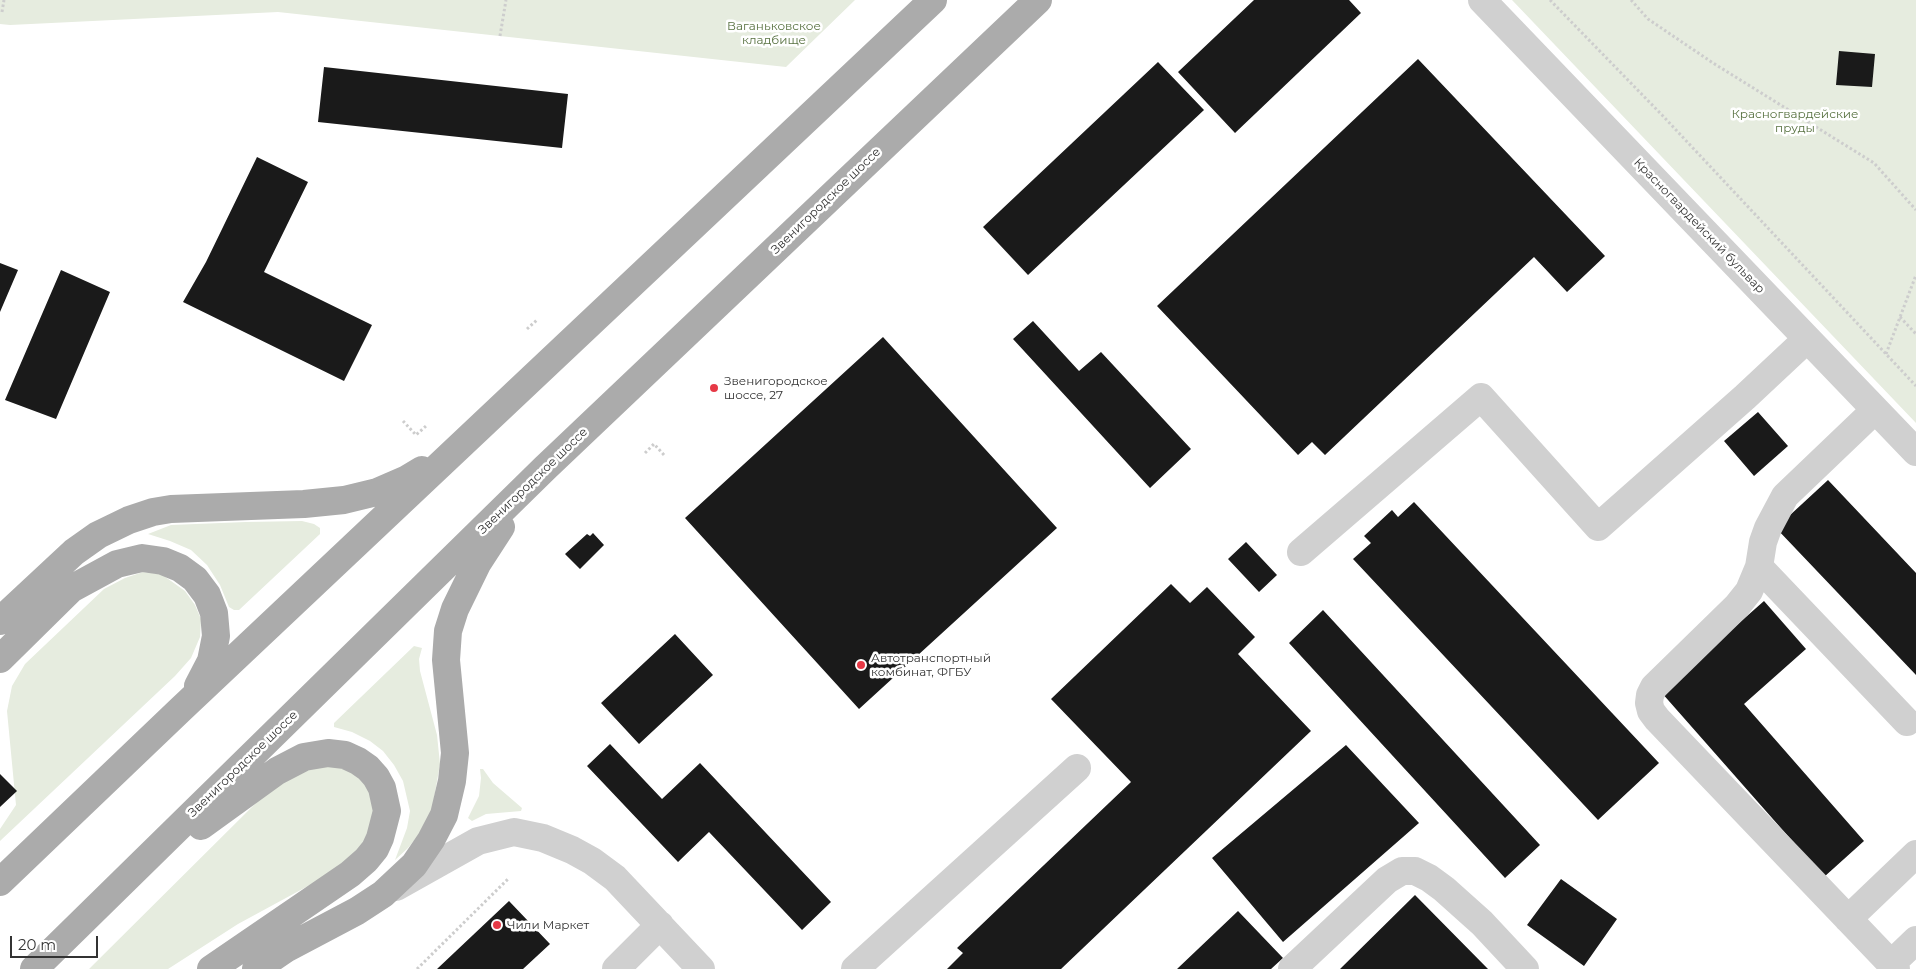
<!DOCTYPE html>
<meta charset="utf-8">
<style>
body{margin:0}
#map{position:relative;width:1916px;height:969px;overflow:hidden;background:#fff;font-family:Montserrat,sans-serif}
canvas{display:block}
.scale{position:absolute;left:10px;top:936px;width:88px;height:22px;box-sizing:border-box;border:2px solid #333;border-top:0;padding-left:6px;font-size:15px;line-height:18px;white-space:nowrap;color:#333;-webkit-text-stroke:4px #fff;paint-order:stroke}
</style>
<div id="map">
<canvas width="1916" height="969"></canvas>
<div class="scale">20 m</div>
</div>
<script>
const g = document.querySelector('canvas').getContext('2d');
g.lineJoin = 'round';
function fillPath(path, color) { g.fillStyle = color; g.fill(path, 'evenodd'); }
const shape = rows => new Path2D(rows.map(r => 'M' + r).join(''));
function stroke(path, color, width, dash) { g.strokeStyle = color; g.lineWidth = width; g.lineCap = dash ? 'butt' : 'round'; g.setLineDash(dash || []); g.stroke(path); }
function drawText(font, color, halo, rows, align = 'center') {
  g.font = font + ' Montserrat,sans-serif'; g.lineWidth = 5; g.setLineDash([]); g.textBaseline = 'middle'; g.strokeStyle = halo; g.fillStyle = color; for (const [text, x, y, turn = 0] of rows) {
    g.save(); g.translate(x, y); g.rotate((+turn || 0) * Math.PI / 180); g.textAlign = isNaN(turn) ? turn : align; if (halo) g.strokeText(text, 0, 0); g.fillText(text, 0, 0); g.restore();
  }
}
fillPath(shape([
 [0,0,855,0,786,67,278,12,10,25,0,24],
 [1512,0,1916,0,1916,423],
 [302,521,314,524,320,528,320,534,239,610,234,610,229,607,220,585,207,565,191,550,170,541,148,534,171,525,246,522],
 [143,572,161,574,171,581,185,591,195,605,201,619,200,637,191,658,175,676,0,841,0,829,16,805,7,711,12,686,25,664,104,589,125,578],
 [414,646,422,648,419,659,420,671,437,735,440,764,432,810,421,832,408,848,395,860,407,828,410,811,403,781,394,765,383,751,370,741,352,732,334,727,334,723],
 [328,766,341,766,361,777,374,801,371,834,343,867,238,924,168,969,89,969,260,799,284,781,307,769],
 [480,769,483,769,493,783,522,808,521,811,486,814,472,821,468,818,479,796,481,778]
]), '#e6ecdf');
fillPath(shape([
 [1254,0,1349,0,1361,13,1235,133,1178,72],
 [1839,51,1875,54,1872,87,1836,85],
 [1418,59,1605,256,1567,292,1534,257,1325,455,1312,442,1298,455,1157,306],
 [1158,62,1204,110,1028,275,983,227],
 [324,67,568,94,562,148,318,122],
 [257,157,308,182,264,272,372,325,344,381,183,302,206,262],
 [0,263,18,270,0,312],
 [61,270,110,292,56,419,5,400],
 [1033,321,1079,371,1101,352,1191,449,1150,488,1013,339],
 [883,337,1057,528,859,709,685,518],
 [1758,412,1788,446,1754,476,1724,441],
 [1828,480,1916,573,1916,675,1776,528],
 [1414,502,1659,763,1598,820,1353,559,1371,543,1364,536,1392,510,1398,517],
 [593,533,604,545,580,569,565,554,587,534,590,536],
 [1246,542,1277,575,1259,592,1228,559],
 [1171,584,1190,603,1207,587,1255,637,1238,654,1311,731,1061,969,947,969,963,953,957,948,1131,782,1051,699],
 [1764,601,1806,649,1744,704,1864,841,1824,877,1661,692],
 [1323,610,1540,845,1505,878,1289,643],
 [675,634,713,675,639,744,601,703],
 [610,744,662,799,700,763,831,902,802,930,709,832,678,862,587,766],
 [1346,745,1419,823,1283,942,1212,858],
 [0,774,17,791,0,807],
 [1561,879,1617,919,1584,966,1527,925],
 [1415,895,1488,969,1340,969],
 [509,901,550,944,523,969,437,969],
 [1238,911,1283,958,1271,969,1177,969]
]), '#1a1a1a');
stroke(shape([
 [1550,0,1662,115,1916,386],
 [1631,0,1648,19,1713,63,1874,163,1916,210],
 [2,12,4,0],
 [500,36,506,0],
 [1900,317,1916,334],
 [527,329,538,319],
 [1886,354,1916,275],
 [403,421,416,435,426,426],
 [645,453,654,444,665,456],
 [417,969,508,879]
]), '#cdcdcd', 3, [2.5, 2.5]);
stroke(shape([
 [1482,0,1916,452],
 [1875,410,1785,496,1768,528,1763,542,1759,567,1749,591,1737,606,1654,687,1650,695,1649,703,1651,711,1657,719,1896,969],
 [1301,552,1481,397,1598,527,1745,397,1807,339],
 [1759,567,1907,722],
 [396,887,478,841,514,832,543,838,572,850,592,861,615,878,701,969],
 [1848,919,1916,854],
 [1891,964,1916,940],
 [616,969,660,925],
 [855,969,1077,768],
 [1292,969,1387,880,1402,871,1415,871,1429,878,1444,889,1482,923,1525,969]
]), '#d0d0d0', 28);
stroke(shape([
 [0,621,74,552,98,535,129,520,153,512,171,509,304,504,344,500,377,492,407,479,422,470],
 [0,659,71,589,117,564,142,558,163,561,180,568,195,579,207,595,214,613,216,636,211,661,198,686],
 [201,826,277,771,304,757,328,753,345,755,358,761,368,768,376,777,382,788,387,811,380,838,375,849,366,860,350,874,211,969],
 [0,882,181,709,933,0],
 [34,969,545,468,1038,0],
 [256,969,287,948,357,911,383,894,414,865,431,840,444,815,452,781,455,753,446,660,448,631,455,609,477,564,501,527]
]), '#ababab', 28);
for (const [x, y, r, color] of [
 [714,388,5,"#e63946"],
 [861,665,5,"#e63946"],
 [497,925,5,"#e63946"]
]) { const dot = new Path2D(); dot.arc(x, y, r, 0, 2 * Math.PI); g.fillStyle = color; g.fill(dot); stroke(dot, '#fff', 2); }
drawText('12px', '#56703f', '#fff', [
 ["Ваганьковское",774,26],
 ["кладбище",774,40],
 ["Красногвардейские",1795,114],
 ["пруды",1795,128]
]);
drawText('12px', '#333', '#fff', [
 ["Звенигородское шоссе",826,201,-44],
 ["Красногвардейский бульвар",1699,226,46],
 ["Звенигородское шоссе",533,481,-44],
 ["Звенигородское шоссе",243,764,-44]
]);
drawText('12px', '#333', '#fff', [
 ["Звенигородское",724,381],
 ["шоссе, 27",724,395],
 ["Автотранспортный",871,658],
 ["комбинат, ФГБУ",871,672],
 ["Чили Маркет",507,925]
], 'left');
</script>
